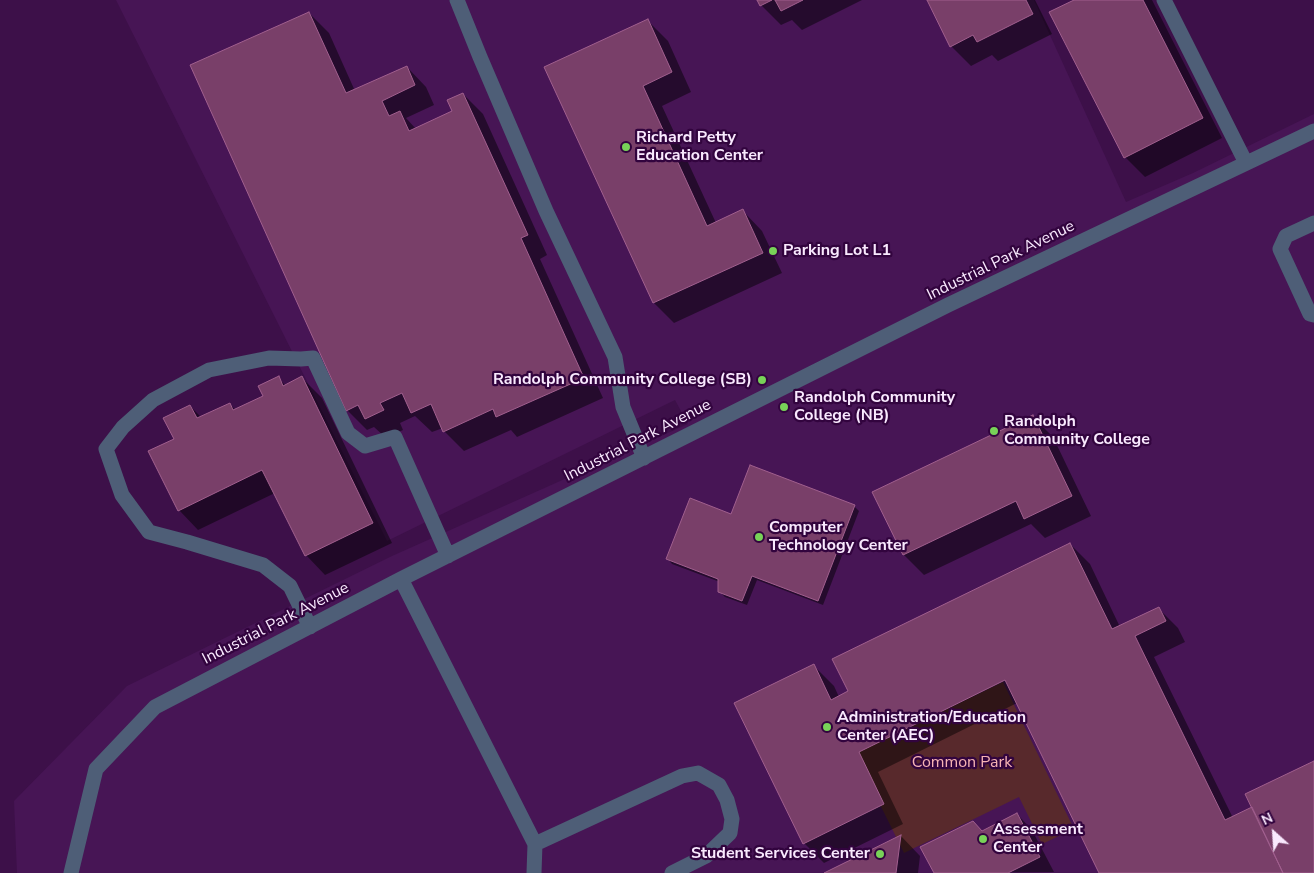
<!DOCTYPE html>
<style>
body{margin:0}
#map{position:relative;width:1314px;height:873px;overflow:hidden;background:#3d1049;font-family:"Nunito Sans",sans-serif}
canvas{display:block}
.north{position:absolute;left:1249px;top:808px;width:50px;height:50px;-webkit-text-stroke:4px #32043e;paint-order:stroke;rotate:334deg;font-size:14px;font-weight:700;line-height:20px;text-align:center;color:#f9e9fe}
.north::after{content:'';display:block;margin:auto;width:18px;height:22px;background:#f9e9fe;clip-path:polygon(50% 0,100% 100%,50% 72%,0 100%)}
</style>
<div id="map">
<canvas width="1314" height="873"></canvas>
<div class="north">N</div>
</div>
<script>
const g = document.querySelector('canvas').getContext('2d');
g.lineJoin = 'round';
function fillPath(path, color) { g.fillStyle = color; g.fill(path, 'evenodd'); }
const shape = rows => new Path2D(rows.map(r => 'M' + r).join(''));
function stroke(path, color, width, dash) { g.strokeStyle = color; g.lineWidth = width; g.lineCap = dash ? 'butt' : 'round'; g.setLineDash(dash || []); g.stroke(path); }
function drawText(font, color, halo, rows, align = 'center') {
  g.font = font + ' "Nunito Sans",sans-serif'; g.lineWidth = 4.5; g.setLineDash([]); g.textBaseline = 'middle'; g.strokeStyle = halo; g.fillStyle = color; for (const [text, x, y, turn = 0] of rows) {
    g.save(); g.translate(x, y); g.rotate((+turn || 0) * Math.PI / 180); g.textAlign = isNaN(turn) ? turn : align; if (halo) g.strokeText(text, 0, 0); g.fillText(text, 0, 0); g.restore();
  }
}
fillPath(shape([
 [116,0,1034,0,1126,202,1193,173,1314,114,1314,873,17,873,14,801,127,686,392,556,688,424,675,400,387,541]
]), '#471555');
fillPath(shape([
 [1003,682,1074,829,1042,844,1019,797,904,853,855,754]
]), '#58292c');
fillPath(shape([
 [758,0,862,0,802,30,792,20,781,25,761,5],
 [929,0,1035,0,1052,34,998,61,992,55,971,66,951,46],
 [1076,0,1152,0,1222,138,1145,177,1125,157],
 [309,13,329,33,355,91,407,67,426,87,434,105,406,118,416,129,453,112,463,94,483,114,547,255,540,259,603,398,517,437,511,430,464,451,444,431,443,428,432,432,415,416,400,423,403,430,386,438,374,427,367,430,347,410],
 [648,21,668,41,691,92,662,106,716,223,743,211,762,231,782,273,674,323,654,303,546,68],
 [278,378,286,386,302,378,322,398,392,543,325,575,306,555,275,493,198,530,179,510,175,440,190,406,201,417,229,404,236,410,264,396],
 [1033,417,1053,437,1091,516,1045,538,1031,524,924,575,904,555],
 [854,506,859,511,823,605,757,580,747,605,725,597,720,592,720,582,672,564,668,559,732,516],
 [1070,544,1090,564,1120,627,1158,608,1178,628,1185,642,1154,657,1233,818,1253,808,1314,762,1314,873,1101,873,1017,703,878,772,903,824,824,863,804,843,814,666,834,686,839,697],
 [1017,814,1032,830,1054,872,935,873,982,832],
 [901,836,920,856,918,873,827,873]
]), '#0007');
const building = shape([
 [757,0,772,0,760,6,757,0],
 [775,0,803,0,781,11,775,0],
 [927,0,1026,0,1033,14,977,42,973,35,950,47,927,0],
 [1074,0,1143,0,1203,118,1124,158,1049,12,1074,0],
 [309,12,346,93,407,66,415,85,382,101,389,116,400,111,409,131,452,111,447,100,463,93,528,235,521,238,584,378,496,417,493,409,443,432,431,404,411,413,402,393,380,403,384,410,365,419,358,405,346,411,190,65,309,12],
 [648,19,672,72,643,86,707,226,743,209,763,253,653,303,544,67,648,19],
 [279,376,283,386,302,376,373,523,305,556,262,470,178,511,148,451,174,439,163,418,190,405,197,418,230,403,233,410,263,396,258,386,279,376],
 [1033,415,1072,496,1024,519,1016,501,903,555,872,492,1033,415],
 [750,465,855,505,818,601,752,576,742,601,718,592,718,579,666,559,690,498,731,514,750,465],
 [1070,543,1112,629,1159,607,1166,621,1135,636,1225,820,1252,807,1283,873,1099,873,1005,680,859,752,884,804,803,844,734,703,814,664,831,700,848,691,832,659,1070,543],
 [1314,761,1314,873,1283,873,1245,794,1314,761],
 [1017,813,1040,857,1008,873,934,873,920,847,973,821,982,831,1017,813],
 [901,835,896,873,824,873,901,835]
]);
fillPath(building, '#793f69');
stroke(building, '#a15f8e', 1);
stroke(shape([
 [457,0,480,57,546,211,615,357,623,407,644,458],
 [1164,0,1246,163],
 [1314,223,1286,236,1280,249,1310,314,1314,315],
 [401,579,535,844],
 [310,627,290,586,263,565,187,542,149,532,122,495,106,449,123,427,153,400,209,370,269,358,301,359,313,358,348,433,365,446,395,437,448,556],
 [71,873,96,769,155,707,401,579,948,305,1314,131],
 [534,873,535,844,682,776,698,773,719,785,727,800,732,819,730,833,706,856,672,873]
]), '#4e5e77', 15);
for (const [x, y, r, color] of [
 [626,147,5,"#78d258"],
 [773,251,5,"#78d258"],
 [762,380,5,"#78d258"],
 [784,407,5,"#78d258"],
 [994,431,5,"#78d258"],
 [759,537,5,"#78d258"],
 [827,727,5,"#78d258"],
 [983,839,5,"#78d258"],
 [880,854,5,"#78d258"]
]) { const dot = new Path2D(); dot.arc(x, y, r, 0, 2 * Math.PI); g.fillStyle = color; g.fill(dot); stroke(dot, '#32043e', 2); }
drawText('bold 16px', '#f9e9fe', '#32043e', [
 ["Richard Petty",636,138],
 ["Education Center",636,156],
 ["Parking Lot L1",783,251],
 ["Randolph Community College (SB)",752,380,"right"],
 ["Randolph Community",794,398],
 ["College (NB)",794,416],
 ["Randolph",1004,422],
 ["Community College",1004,440],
 ["Computer",769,528],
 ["Technology Center",769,546],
 ["Administration/Education",837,718],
 ["Center (AEC)",837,736],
 ["Assessment",993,830],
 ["Center",993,848],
 ["Student Services Center",870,854,"right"]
], 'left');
drawText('16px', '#f9e9fe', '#32043e', [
 ["Industrial Park Avenue",1001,261,-26],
 ["Industrial Park Avenue",638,441,-27],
 ["Industrial Park Avenue",276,624,-27]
]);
drawText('16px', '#f6b4b4', '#32043e', [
 ["Common Park",962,763]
]);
</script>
